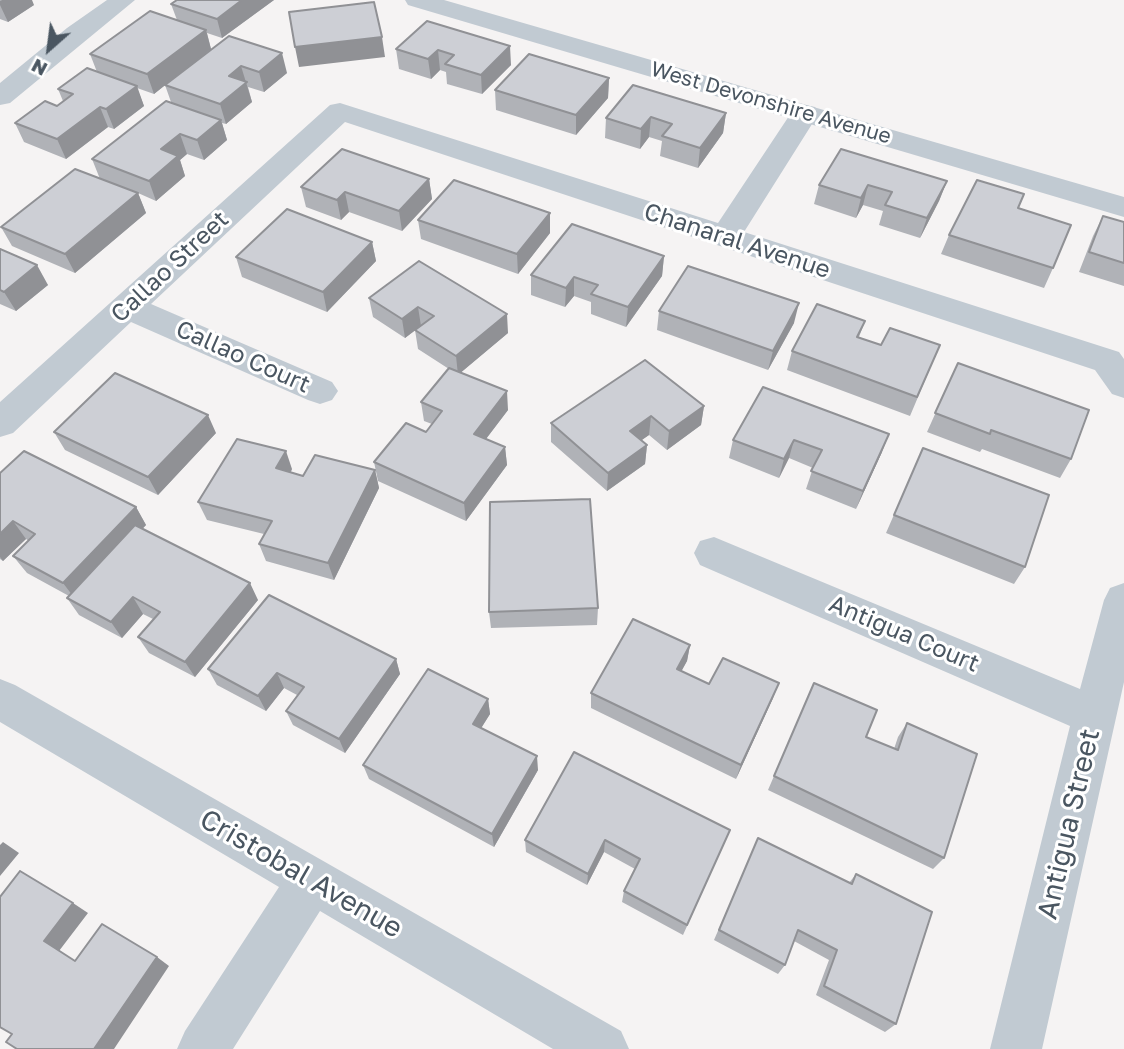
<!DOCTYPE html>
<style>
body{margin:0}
#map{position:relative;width:1124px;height:1049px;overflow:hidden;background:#f5f3f3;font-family:"Golos Text",sans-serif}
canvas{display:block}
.north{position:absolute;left:14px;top:14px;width:70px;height:70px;-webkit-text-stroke:5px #fff;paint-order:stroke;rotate:208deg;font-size:19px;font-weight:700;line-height:28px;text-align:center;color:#4a5661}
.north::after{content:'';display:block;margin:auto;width:24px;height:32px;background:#4a5661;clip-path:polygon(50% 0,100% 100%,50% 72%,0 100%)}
</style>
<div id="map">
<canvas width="1124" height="1049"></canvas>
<div class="north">N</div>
</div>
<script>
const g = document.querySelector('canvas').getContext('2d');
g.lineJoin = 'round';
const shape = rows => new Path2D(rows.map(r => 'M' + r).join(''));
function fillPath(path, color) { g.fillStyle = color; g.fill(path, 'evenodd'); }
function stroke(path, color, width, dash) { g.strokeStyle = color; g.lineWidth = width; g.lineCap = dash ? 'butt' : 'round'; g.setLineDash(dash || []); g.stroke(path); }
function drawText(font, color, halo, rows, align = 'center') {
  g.font = font + ' "Golos Text",sans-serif'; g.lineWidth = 6; g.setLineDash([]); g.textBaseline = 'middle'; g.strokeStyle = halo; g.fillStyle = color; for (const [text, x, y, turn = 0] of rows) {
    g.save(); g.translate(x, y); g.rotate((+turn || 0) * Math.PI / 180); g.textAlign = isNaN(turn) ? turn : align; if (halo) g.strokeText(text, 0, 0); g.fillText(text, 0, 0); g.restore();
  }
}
fillPath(shape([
 [107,0,135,0,10,103,0,105,0,83,67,28,107,0],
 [340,103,718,223,795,107,805,105,815,107,819,113,744,232,1119,352,1124,359,1124,398,1112,394,1095,370,345,122,151,304,332,382,338,391,332,400,320,404,308,400,131,322,13,433,0,437,0,402,330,105,340,103],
 [714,537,1080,689,1104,600,1110,588,1124,583,1124,682,1042,1049,990,1049,1070,726,700,565,694,553,700,541,714,537],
 [0,679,15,685,621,1031,629,1049,553,1049,320,911,233,1049,177,1049,185,1031,279,887,0,722,0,679]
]), '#c1cad2');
fillPath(shape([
 [405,0,444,0,1124,197,1124,217,408,5,405,0]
]), '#c1cad2');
fillPath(shape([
 [0,0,34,5,8,22,0,19],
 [177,0,274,0,222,38,207,33,211,49,287,73,264,92,248,87,252,102,226,124,222,123,227,140,204,160,187,154,180,160,185,176,156,201,138,193,146,213,75,273,12,246,1,227,100,179,92,159,171,102,165,85,154,94,137,88,144,106,114,129,108,127,66,159,24,142,15,123,57,106,63,101,58,89,97,72,90,54,177,20,171,4],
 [427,21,511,65,482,94,447,84,446,72,440,70,431,79,399,69,396,49],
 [609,78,608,98,576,135,496,110,495,90],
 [726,113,723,133,698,168,660,156,662,141,649,137,640,149,605,138,606,118],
 [429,179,432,199,402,231,349,212,341,220,306,207,301,187],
 [947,181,939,201,920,238,879,225,883,211,863,205,856,218,814,204,819,185],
 [1018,208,1053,268,1044,288,941,254,949,235],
 [1103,216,1124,222,1124,286,1079,272,1093,236],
 [418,220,550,233,518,274,421,239],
 [372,242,376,261,327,312,242,277,236,257],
 [0,249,48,285,16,311,0,304],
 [664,256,662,276,626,327,591,314,591,302,574,296,565,307,531,295,531,275],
 [419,261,508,333,461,372,508,410,486,439,505,447,507,465,466,521,378,481,374,462,426,432,432,424,424,421,421,402,449,369,418,349,415,330,405,338,373,317,369,298],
 [659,311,794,323,768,370,657,330],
 [865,321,859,337,881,345,940,345,910,416,787,370,792,351],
 [958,363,1071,459,1060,478,982,449,980,452,927,432],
 [763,387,882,452,856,509,806,489,813,468,789,458,779,478,729,458,733,440],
 [704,406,701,425,667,450,649,435,641,440,647,445,645,464,607,491,551,442,551,423],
 [54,432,216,433,158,495,65,450],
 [923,448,1025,567,1014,584,886,533],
 [292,469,291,472,303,476,375,470,379,488,334,580,266,561,259,544,264,534,207,520,198,502],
 [0,473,136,507,146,525,142,529,258,600,195,677,149,653,138,637,153,619,143,614,122,638,79,615,67,598,69,596,27,573,13,556,29,541,26,539,3,561,0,559],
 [598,608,597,625,491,628,489,612],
 [690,645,687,661,681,671,709,684,773,698,736,779,591,708,591,693],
 [396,659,400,674,345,753,293,725,286,711,297,695,284,688,266,711,217,685,208,669],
 [814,683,866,737,894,749,898,737,907,723,944,858,933,869,768,790],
 [488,699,490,714,481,728,538,770,494,847,369,779,363,765],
 [525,840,725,842,683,935,622,902,624,891,635,869,604,852,587,885,526,852],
 [753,850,849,883,856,874,896,1024,885,1032,816,995,829,960,794,941,785,965,778,974,714,940]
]), '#b0b2b7');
fillPath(shape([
 [2,0,32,0,34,5,8,22,0,5,0,1],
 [242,0,274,0,222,38,217,19],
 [206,30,211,49,154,94,147,74],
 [382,37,385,57,299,67,295,47],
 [510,46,511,65,482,94,481,75],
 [438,50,440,70,431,79,428,59],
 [282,53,287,73,264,92,259,72],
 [241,66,252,102,226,124,220,104,229,76],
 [609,78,608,98,576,135,576,115],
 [137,86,144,106,114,129,106,109],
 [100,107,108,127,66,159,57,139],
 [726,113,723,133,698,168,700,148],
 [651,117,649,137,640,149,641,129],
 [221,120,227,140,204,160,197,140],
 [180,134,187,154,180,160,185,176,156,201,149,181,161,149],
 [429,179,432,199,402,231,399,211],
 [947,181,939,201,920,238,927,218],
 [868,185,863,205,856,218,861,198],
 [345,192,349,212,341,220,337,200],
 [138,193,146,213,75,273,65,254],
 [550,213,550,233,518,274,517,254],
 [372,242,376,261,327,312,323,292],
 [664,256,662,276,626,327,628,307],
 [37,265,48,285,16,311,4,292],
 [574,277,574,296,565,307,566,288],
 [799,303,794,323,768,370,773,351],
 [418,307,421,326,405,338,402,319],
 [507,314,508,333,458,375,456,356],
 [507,391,508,410,476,452,474,434],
 [704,406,701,425,667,450,669,431],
 [208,415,216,433,158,495,148,477],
 [651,416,649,435,628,450,630,431],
 [889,434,882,452,856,509,863,491],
 [794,440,789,458,779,478,784,459],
 [647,445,645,464,607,491,608,473],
 [505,447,507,465,466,521,464,503],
 [286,451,292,469,283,486,276,468],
 [375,470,379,488,334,580,328,563],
 [136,507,146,525,76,600,63,583],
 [13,521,26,539,3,561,0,557,0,534],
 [250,583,258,600,195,677,185,662],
 [133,597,143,614,122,638,111,622],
 [690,645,687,661,674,685,677,669],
 [396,659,400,674,345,753,339,739],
 [277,673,284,688,266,711,258,696],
 [779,683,773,698,736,779,741,765],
 [488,699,490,714,475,738,473,724],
 [537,756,538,770,494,847,492,834],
 [605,840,604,852,587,885,588,874],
 [3,842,19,853,0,876,0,845],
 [73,903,88,913,59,951,44,941],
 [157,957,169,966,114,1049,94,1049]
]), '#909195');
const building = shape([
 [177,0,242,0,217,19,171,4,177,0],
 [374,2,382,37,295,47,289,12,374,2],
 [150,11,206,30,147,74,90,54,150,11],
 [427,21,510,46,481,75,445,64,454,55,438,50,428,59,396,49,427,21],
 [229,36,282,53,259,72,241,66,229,76,247,82,220,104,165,85,229,36],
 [529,54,609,78,576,115,495,90,529,54],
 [87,68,137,86,106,109,100,107,57,139,15,123,45,101,57,106,73,94,58,89,87,68],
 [633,85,726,113,700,148,662,136,672,124,651,117,641,129,606,118,633,85],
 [166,101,221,120,197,140,180,134,161,149,178,156,149,181,92,159,166,101],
 [342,149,429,179,399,211,345,192,337,200,301,187,342,149],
 [841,149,947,181,927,218,885,205,892,192,868,185,861,198,819,185,841,149],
 [75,169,138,193,65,254,1,227,75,169],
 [454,180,550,213,517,254,418,220,454,180],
 [977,180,1024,194,1018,208,1071,225,1053,268,949,235,977,180],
 [287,209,372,242,323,292,236,257,287,209],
 [1103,216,1124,222,1124,263,1089,252,1103,216],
 [572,224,664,256,628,307,591,294,598,285,574,277,566,288,531,275,572,224],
 [0,249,37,265,4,292,0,290,0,249],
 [419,261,507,314,456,356,415,330,434,316,418,307,402,319,369,298,419,261],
 [688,266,799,303,773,351,659,311,688,266],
 [817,304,865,321,857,337,881,345,890,328,940,345,917,397,792,351,817,304],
 [645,360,704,406,669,431,651,416,630,431,647,445,608,473,551,423,645,360],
 [958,363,1089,410,1071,459,991,430,990,434,935,413,958,363],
 [449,368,507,391,474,434,505,447,464,503,374,462,406,423,426,432,442,411,421,402,449,368],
 [115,373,208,415,148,477,54,432,115,373],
 [763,387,889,434,863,491,811,471,822,450,794,440,784,459,733,440,763,387],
 [237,439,286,451,276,468,303,476,315,455,375,470,328,563,259,544,272,521,198,502,237,439],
 [923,448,1049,495,1025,567,894,515,923,448],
 [24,451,136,507,63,583,13,556,35,534,13,521,0,534,0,473,24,451],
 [590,499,598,608,489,612,490,502,590,499],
 [135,525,250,583,185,662,138,637,160,612,133,597,111,622,67,598,135,525],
 [269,595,396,659,339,739,286,711,304,687,277,673,258,696,208,669,269,595],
 [633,619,690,645,677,669,709,684,723,658,779,683,741,765,591,693,633,619],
 [428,669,488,699,473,724,537,756,492,834,363,765,428,669],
 [814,683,877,710,866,737,898,750,907,723,977,754,944,858,774,776,814,683],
 [574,752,730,830,687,925,624,891,640,859,605,840,588,874,525,840,574,752],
 [758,838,852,884,856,874,932,912,896,1024,824,986,837,950,798,930,785,965,719,930,758,838],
 [20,871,73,903,44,941,75,961,102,924,157,957,94,1049,17,1049,6,1042,12,1034,0,1027,0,897,20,871]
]);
fillPath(building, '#cdcfd5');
stroke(building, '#909195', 2);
drawText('21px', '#4a5661', '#fff', [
 ["West Devonshire Avenue",771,103,16]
]);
drawText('24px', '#4a5661', '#fff', [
 ["Chanaral Avenue",737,241,18],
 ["Callao Street",170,267,-43],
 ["Callao Court",243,357,24],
 ["Antigua Court",904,634,23]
]);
drawText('28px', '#4a5661', '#fff', [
 ["Antigua Street",1069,824,-77],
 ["Cristobal Avenue",301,874,30]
]);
</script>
